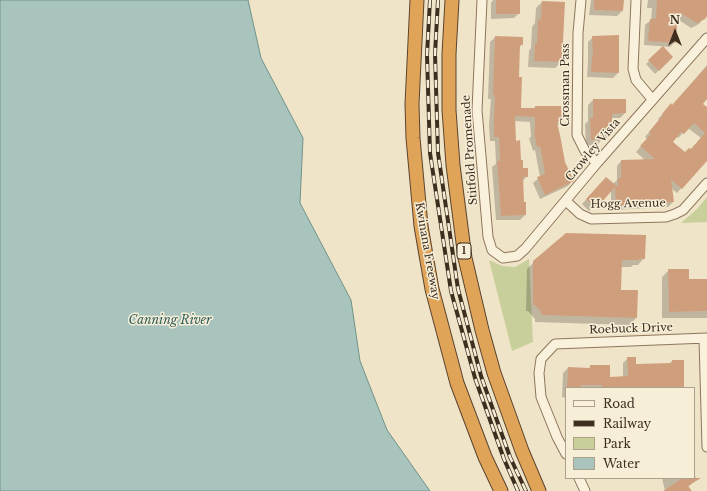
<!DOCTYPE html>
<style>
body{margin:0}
#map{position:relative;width:707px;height:491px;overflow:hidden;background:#f0e4c8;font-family:"Libre Baskerville",serif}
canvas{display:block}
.legend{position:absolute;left:565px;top:387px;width:130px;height:92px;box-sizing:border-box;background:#f7eed8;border:1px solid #ada18e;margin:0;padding:5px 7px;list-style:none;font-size:12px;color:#3d2e20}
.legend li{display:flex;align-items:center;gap:8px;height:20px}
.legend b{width:20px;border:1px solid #ada18e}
.north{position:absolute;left:655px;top:12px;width:40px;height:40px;-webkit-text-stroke:3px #f7eed8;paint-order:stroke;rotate:0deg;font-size:11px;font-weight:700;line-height:16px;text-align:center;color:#3d2e20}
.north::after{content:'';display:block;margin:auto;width:14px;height:18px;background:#3d2e20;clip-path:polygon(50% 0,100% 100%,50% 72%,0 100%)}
</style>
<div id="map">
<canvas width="707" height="491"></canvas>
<ul class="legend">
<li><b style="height:5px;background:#faf1dc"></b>Road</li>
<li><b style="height:5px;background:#3d2e20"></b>Railway</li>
<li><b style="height:11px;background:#c9cf9b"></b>Park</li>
<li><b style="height:11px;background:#a9c4bc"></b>Water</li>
</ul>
<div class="north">N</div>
</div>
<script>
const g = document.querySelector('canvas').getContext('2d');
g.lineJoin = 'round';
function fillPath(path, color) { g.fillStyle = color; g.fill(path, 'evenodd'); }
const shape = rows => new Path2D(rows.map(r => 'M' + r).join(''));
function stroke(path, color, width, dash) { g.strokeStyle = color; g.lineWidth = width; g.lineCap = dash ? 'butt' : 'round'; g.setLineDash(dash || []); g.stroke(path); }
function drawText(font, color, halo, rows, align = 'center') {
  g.font = font + ' "Libre Baskerville",serif'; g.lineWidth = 3; g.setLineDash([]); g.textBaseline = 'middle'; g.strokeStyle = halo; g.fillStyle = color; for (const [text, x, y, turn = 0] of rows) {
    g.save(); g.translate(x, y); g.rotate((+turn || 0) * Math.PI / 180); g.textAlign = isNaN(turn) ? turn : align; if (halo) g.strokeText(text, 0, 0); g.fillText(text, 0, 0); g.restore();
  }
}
fillPath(shape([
 [707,197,707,222,681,223,697,209],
 [529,259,533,342,512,351,489,260,502,266,515,267]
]), '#c9cf9b');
const water = shape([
 [0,0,248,0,261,58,303,138,300,203,351,300,360,361,387,430,430,491,0,491,0,0]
]);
fillPath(water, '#a9c4bc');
stroke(water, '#6f938a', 1);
fillPath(shape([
 [493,0,519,0,519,13,514,18,491,19,491,3],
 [591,0,622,0,622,11,617,16,589,15],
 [648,0,707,0,707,14,699,24,691,28,679,20,678,24,676,26,675,42,670,47,644,45,645,25,651,20,652,8,647,8],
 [542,2,564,3,561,62,555,68,528,67,529,51,531,48,532,27,535,23,536,8],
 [495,37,522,44,519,48,518,78,520,109,533,109,535,107,561,122,557,126,564,163,572,181,568,186,540,199,533,183,540,177,535,150,533,151,529,138,531,137,530,122,514,121,515,142,522,169,527,176,522,182,525,215,520,220,496,220,492,167,496,164,495,141,490,141,489,125,491,99,488,99,490,42],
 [593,37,618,73,613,78,587,77,588,61,588,42],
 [663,48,672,57,655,74,646,64],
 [707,65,707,97,701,104,707,109,707,159,677,193,671,188,673,202,668,207,611,210,611,191,595,207,594,206,589,211,582,204,602,183,613,184,617,180,617,166,621,161,646,161,636,152,647,139,645,137,659,120,658,119,666,110,672,106],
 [688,128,701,138,690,150,685,154,672,142,676,136,678,138],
 [593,100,625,113,620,118,611,118,611,134,606,139,602,139,597,145,586,145,585,124,588,121,588,105],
 [644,258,638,265,633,265,631,267,621,267,620,291,636,318,630,325,535,322,535,319,528,311,526,311,527,269,534,262],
 [669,270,688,280,707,280,707,318,662,318,662,277],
 [628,358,635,365,669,364,672,361,683,388,566,388,566,398,562,397,563,373,568,368,588,369,591,366,609,378,623,378,623,363],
 [694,475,697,479,688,487,691,491,665,491,662,478,694,478]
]), '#0003');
fillPath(shape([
 [496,0,520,0,520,14,496,14],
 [594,0,624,0,623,11,594,10],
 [657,0,707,0,707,16,705,19,697,23,680,13,679,25,677,25,676,43,648,41,650,19,656,19],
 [542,1,565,2,562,62,534,61,535,43,537,43,538,19,541,20],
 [619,35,619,73,591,72,592,56,593,56,592,36],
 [495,36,523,37,523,45,520,45,519,77,522,77,521,108,535,108,535,106,561,106,562,122,557,122,561,140,565,162,574,181,545,195,537,177,545,174,540,146,537,147,534,132,535,132,535,117,515,116,516,141,520,140,521,160,523,160,523,168,528,168,528,177,523,177,524,202,526,202,526,215,501,216,497,161,500,161,499,137,494,137,494,119,495,95,493,95],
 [663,46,673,57,659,71,648,60],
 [707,66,707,99,703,104,707,107,707,161,682,189,671,179,674,202,616,206,615,187,601,203,599,202,595,207,586,199,606,177,618,187,618,178,621,178,621,160,655,159,640,146,651,134,649,132,663,115,662,114,671,103,672,105],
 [694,123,705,133,691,149,689,148,685,152,673,142,681,132,684,134],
 [593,99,626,99,626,113,612,114,612,134,603,134,603,140,591,140,590,118,593,118],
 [566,233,646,235,645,259,639,259,639,260,622,260,621,290,638,290,637,318,541,315,541,312,535,305,533,305,533,261],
 [668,269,689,269,689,279,707,279,707,311,669,312],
 [627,357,636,357,636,364,672,363,672,360,684,360,684,388,602,388,602,385,581,385,581,388,567,388,568,367,590,368,590,365,610,365,610,377,628,376],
 [683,478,701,478,688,486,692,491,663,491]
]), '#cf9f7d');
const minor = shape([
 [482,0,477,110,488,237,492,250,503,258,517,256,525,249,597,163,707,38],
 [581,0,578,33,577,135,585,151,597,163],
 [636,0,633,69,636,80,652,99],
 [566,201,580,214,591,219,666,217,675,214,683,210,707,183],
 [704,339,707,447],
 [566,454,557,437,541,397,539,373,541,359,555,344,707,338],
 [579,478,585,491]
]);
const highway = shape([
 [417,0,412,104,413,138,421,226,426,255,432,289,457,383,485,457,501,491],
 [452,0,449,54,449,110,453,165,465,258,482,330,494,373,522,451,539,491]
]);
stroke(minor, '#8d765c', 11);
stroke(highway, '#5b4430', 15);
stroke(minor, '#faf1dc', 9);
stroke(highway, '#e0a458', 13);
const rail = shape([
 [430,0,427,55,430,153,451,291,475,378,504,459,518,491],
 [438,0,435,54,438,153,458,289,481,376,510,457,526,491]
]);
stroke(rail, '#3d2e20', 4);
stroke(rail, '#f7eed8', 2.5, [8]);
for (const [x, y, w] of [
 [464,251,14]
]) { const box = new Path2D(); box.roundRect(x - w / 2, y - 8, w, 16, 3); g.fillStyle = '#f7eed8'; g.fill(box); stroke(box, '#3d2e20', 1); }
drawText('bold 10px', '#3d2e20', null, [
 ["1",464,251]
]);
drawText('11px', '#3d2e20', '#f7eed8', [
 ["Crossman Pass",566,85,-90],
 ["Stitfold Promenade",470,150,-94],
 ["Crowley Vista",593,150,-50],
 ["Hogg Avenue",628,204,-1],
 ["Kwinana Freeway",427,251,80],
 ["Roebuck Drive",631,329,-2]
]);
drawText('italic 12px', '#2f5d5a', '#f7eed8', [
 ["Canning River",170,321]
]);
</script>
